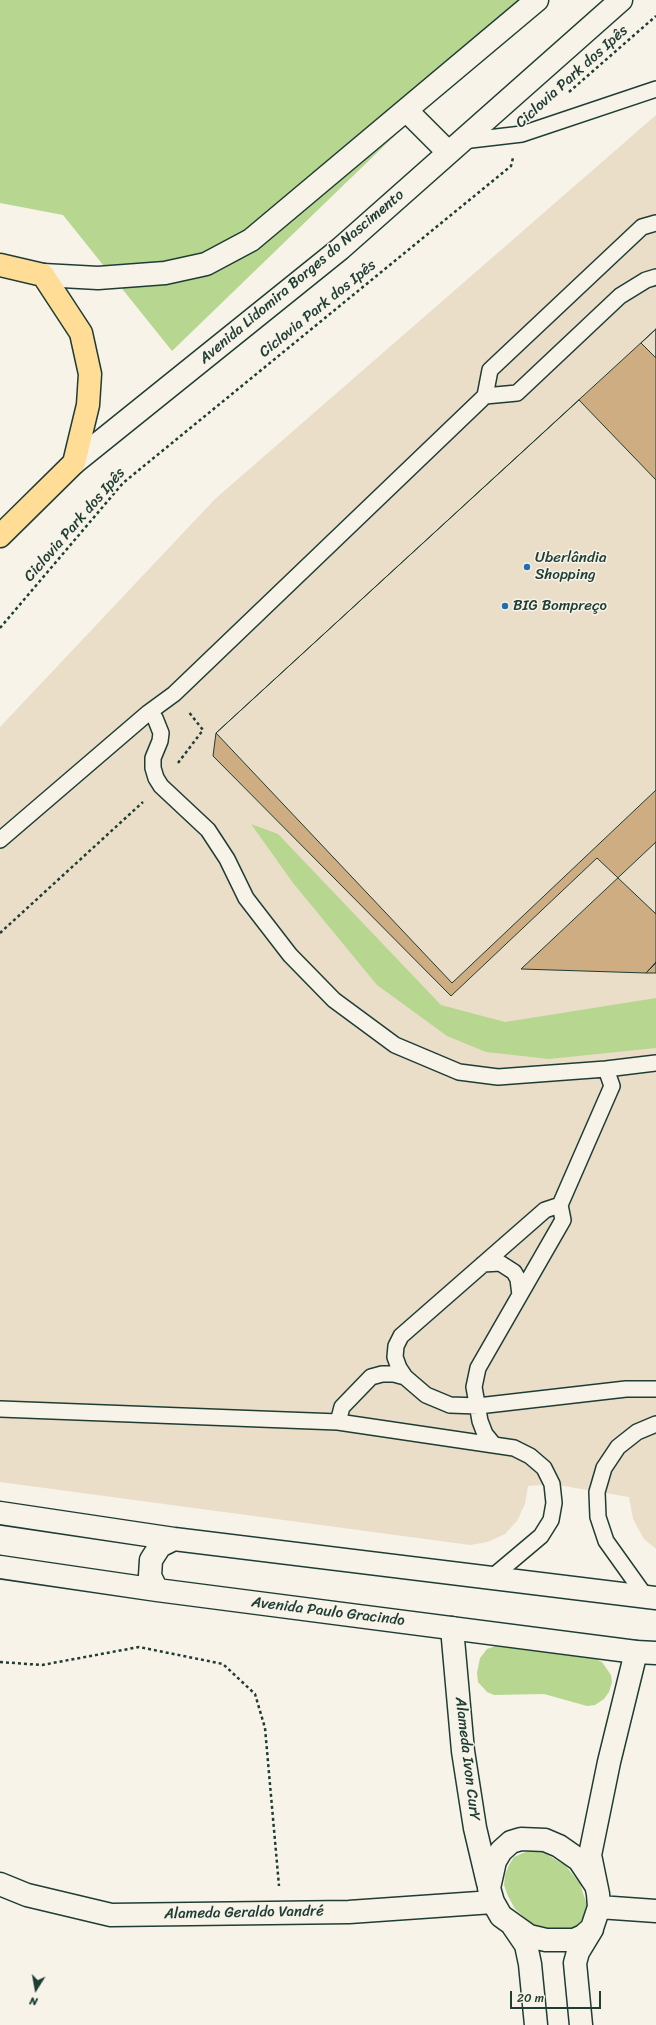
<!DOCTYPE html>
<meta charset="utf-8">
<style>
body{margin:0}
#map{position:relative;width:656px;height:2025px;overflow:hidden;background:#f7f3e8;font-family:Sriracha,sans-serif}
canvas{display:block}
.north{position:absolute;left:16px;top:1969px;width:40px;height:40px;-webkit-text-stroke:3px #f7f3e8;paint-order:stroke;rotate:191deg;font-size:11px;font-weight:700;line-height:16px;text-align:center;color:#1f3d34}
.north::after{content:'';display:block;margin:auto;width:14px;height:18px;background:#1f3d34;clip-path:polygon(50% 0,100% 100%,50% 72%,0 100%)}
.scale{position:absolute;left:510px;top:1991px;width:91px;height:18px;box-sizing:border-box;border:2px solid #1f3d34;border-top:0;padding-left:5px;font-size:12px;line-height:14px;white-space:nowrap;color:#1f3d34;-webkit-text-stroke:3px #f7f3e8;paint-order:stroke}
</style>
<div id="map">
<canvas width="656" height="2025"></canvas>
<div class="north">N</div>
<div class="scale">20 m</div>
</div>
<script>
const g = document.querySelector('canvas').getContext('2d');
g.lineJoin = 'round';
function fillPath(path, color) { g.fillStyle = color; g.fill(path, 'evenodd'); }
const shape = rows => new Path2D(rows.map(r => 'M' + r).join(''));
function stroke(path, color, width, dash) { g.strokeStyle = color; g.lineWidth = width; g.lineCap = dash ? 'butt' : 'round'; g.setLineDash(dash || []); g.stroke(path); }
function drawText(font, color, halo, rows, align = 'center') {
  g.font = font + ' Sriracha,sans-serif'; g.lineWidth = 3; g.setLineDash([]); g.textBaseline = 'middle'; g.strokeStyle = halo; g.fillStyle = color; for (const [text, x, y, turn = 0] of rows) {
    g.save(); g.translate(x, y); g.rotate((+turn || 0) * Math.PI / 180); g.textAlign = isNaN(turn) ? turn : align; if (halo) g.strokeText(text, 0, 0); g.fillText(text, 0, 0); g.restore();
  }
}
fillPath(shape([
 [656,115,656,1549,644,1539,633,1519,629,1497,552,1484,528,1486,525,1504,517,1521,505,1534,488,1542,470,1545,0,1482,0,727,215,499]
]), '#eadec9');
fillPath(shape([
 [0,0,535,0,172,351,63,215,0,203],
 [251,824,278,834,441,1005,505,1022,656,998,656,1048,549,1059,486,1052,447,1036,377,985,293,883],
 [501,1644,594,1658,602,1662,611,1675,612,1682,609,1692,604,1699,595,1705,587,1706,544,1694,494,1695,487,1692,478,1682,477,1673,480,1658,487,1649],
 [533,1850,543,1852,566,1866,580,1884,587,1905,584,1918,574,1928,566,1931,543,1929,533,1925,515,1909,508,1896,504,1885,505,1875,509,1865,514,1857,523,1853]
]), '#b7d790');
const building = shape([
 [656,329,656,914,597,858,451,996,213,756,216,733,656,329],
 [656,329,656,358,641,343,656,329],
 [579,400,656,480,656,790,452,983,216,733,579,400],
 [656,842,656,963,646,973,521,969,656,842],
 [656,962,656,973,646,973,656,962]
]);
fillPath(building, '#cdad81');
stroke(building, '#1f3d34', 1);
const service = shape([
 [462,141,522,134,656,89],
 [485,396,517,393,620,296,646,280,656,277],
 [148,713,155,718,161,733,160,741,153,758,153,768,156,778,161,786,208,830,227,859,246,898,290,955,334,1000,395,1045,459,1072,498,1077,606,1069,656,1063],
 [0,840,148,713,174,694,485,396,490,370,642,227,656,223],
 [560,1205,545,1210,401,1336,396,1346,395,1357,399,1368,405,1377,426,1395,450,1405,478,1406,626,1389,656,1389],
 [483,1264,500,1263,514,1272,518,1279,520,1295],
 [0,1409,338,1422,514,1448,530,1456,544,1468,552,1484,554,1503,551,1520,541,1536,490,1579],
 [338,1422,342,1407,371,1377,382,1374,394,1374,405,1377],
 [494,1445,485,1434,480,1421,474,1387,478,1368,563,1220,560,1205,612,1086,606,1069],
 [646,1597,606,1541,598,1517,597,1492,604,1468,618,1447,637,1432,656,1424]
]);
const minor = shape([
 [452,1628,463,1751,475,1828,488,1883],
 [0,1884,27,1895,111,1915,349,1912,493,1902],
 [595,1884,579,1860,559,1846,545,1840,521,1839,511,1842,501,1851,495,1861,489,1888,493,1902,501,1916,529,1936,546,1940,574,1940,583,1936,592,1928,599,1907,598,1894,590,1855,609,1762,636,1652],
 [599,1907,656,1911],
 [513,1926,526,1945,530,1964,536,2025],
 [581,2025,575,1963,578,1952,592,1929]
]);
const tertiary = shape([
 [406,110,448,152],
 [43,275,98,278,165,273,206,264,251,240,537,0],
 [74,463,340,249,621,0],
 [0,1513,174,1539,656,1598],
 [0,1567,157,1590,636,1652,656,1653],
 [157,1590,150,1576,151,1560,160,1546,174,1539]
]);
const primary = shape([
 [0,265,43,275,81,333,90,374,88,405,74,463,0,536]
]);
stroke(service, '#1f3d34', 18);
stroke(minor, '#1f3d34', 25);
stroke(tertiary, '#1f3d34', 25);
stroke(primary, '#1f3d34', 25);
stroke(shape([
 [569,92,656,16],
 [0,628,123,483,511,166,513,158],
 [178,763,203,730,188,711],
 [0,933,143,802],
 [0,1662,42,1665,139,1647,223,1664,255,1694,265,1728,279,1886]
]), '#1f3d34', 2.5, [3, 3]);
stroke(service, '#f7f3e8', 15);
stroke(minor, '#f7f3e8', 22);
stroke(tertiary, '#f7f3e8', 22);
stroke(primary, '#ffdd96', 22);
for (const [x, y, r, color] of [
 [527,567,4,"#1f6fb2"],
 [505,606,4,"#1f6fb2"]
]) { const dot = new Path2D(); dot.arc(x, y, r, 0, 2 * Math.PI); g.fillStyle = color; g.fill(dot); stroke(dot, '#f7f3e8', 1.5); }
drawText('15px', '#1f3d34', '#f7f3e8', [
 ["Ciclovia Park dos Ipês",572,77,-42],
 ["Avenida Lidomira Borges do Nascimento",302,277,-40],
 ["Ciclovia Park dos Ipês",318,309,-39],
 ["Ciclovia Park dos Ipês",75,525,-49],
 ["Avenida Paulo Gracindo",328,1612,7],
 ["Alameda Ivon CurY",467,1759,83],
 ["Alameda Geraldo Vandré",244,1913,-1]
]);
drawText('15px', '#1f3d34', '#f7f3e8', [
 ["Uberlândia",535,558],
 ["Shopping",535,575],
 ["BIG Bompreço",513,606]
], 'left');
</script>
